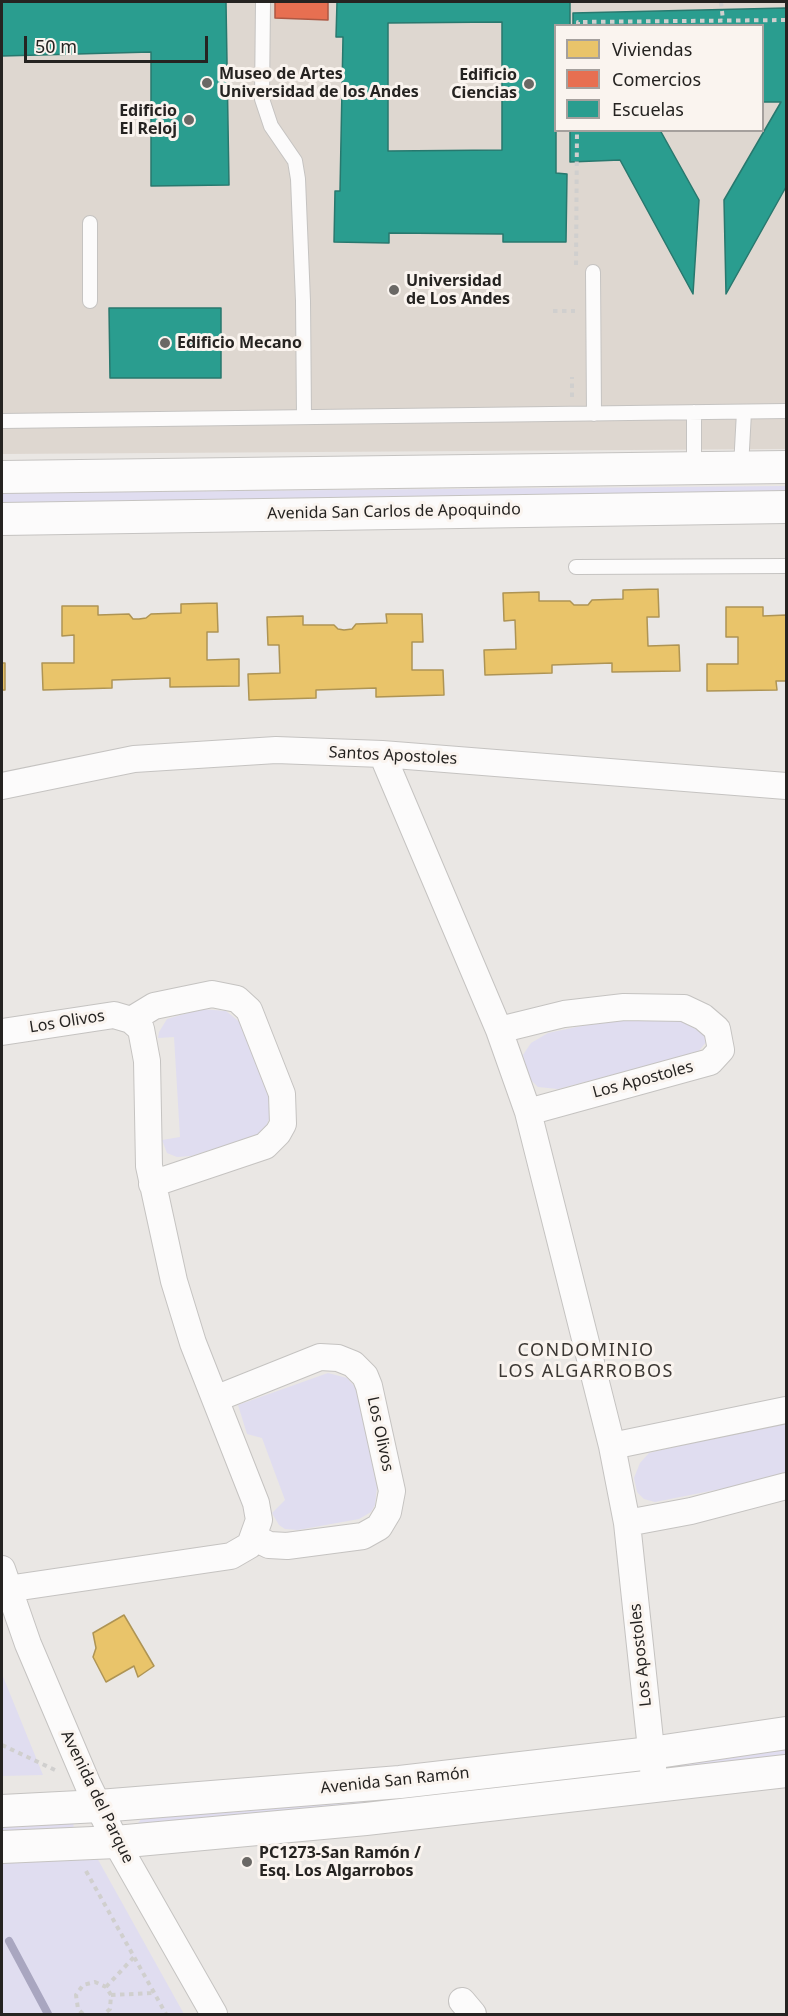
<!DOCTYPE html>
<meta charset="utf-8">
<style>
body{margin:0}
#map{position:relative;width:788px;height:2016px;overflow:hidden;background:#eae7e4;font-family:"Noto Sans",sans-serif}
canvas{display:block}
.frame{position:absolute;inset:0;border:3px solid #252321;pointer-events:none}
.legend{position:absolute;left:554px;top:24px;width:210px;height:108px;box-sizing:border-box;background:#faf4ef;border:2px solid #a5a09d;margin:0;padding:8px 10px;list-style:none;font-size:18px;color:#252321}
.legend li{display:flex;align-items:center;gap:12px;height:30px}
.legend b{width:30px;border:2px solid #a5a09d}
.scale{position:absolute;left:24px;top:36px;width:184px;height:27px;box-sizing:border-box;border:3px solid #252321;border-top:0;padding-left:8px;font-size:18px;line-height:21px;white-space:nowrap;color:#252321;-webkit-text-stroke:4px #faf4ef;paint-order:stroke}
</style>
<div id="map">
<canvas width="788" height="2016"></canvas>
<div class="frame"></div>
<ul class="legend">
<li><b style="height:16px;background:#e9c46a"></b>Viviendas</li>
<li><b style="height:16px;background:#e76f51"></b>Comercios</li>
<li><b style="height:16px;background:#2a9d8f"></b>Escuelas</li>
</ul>
<div class="scale">50 m</div>
</div>
<script>
const g = document.querySelector('canvas').getContext('2d');
g.lineJoin = 'round';
function fillPath(path, color) { g.fillStyle = color; g.fill(path, 'evenodd'); }
const shape = rows => new Path2D(rows.map(r => 'M' + r).join(''));
function stroke(path, color, width, dash) { g.strokeStyle = color; g.lineWidth = width; g.lineCap = dash ? 'butt' : 'round'; g.setLineDash(dash || []); g.stroke(path); }
function drawText(font, color, halo, rows, align = 'center') {
  g.font = font + ' "Noto Sans",sans-serif'; g.lineWidth = 6; g.setLineDash([]); g.textBaseline = 'middle'; g.strokeStyle = halo; g.fillStyle = color; for (const [text, x, y, turn = 0] of rows) {
    g.save(); g.translate(x, y); g.rotate((+turn || 0) * Math.PI / 180); g.textAlign = isNaN(turn) ? turn : align; if (halo) g.strokeText(text, 0, 0); g.fillText(text, 0, 0); g.restore();
  }
}
fillPath(shape([
 [2,2,786,2,786,449,2,454],
 [556,26,762,26,762,130,556,130]
]), '#ded7d0');
fillPath(shape([
 [786,486,786,500,2,506,2,493],
 [201,1009,226,1011,241,1023,268,1092,271,1114,265,1129,253,1137,191,1156,177,1157,167,1153,162,1140,180,1137,174,1037,158,1038,159,1032,167,1019],
 [639,1018,678,1018,701,1025,708,1040,697,1053,558,1089,538,1087,529,1078,523,1055,531,1043,548,1033,605,1021],
 [328,1373,347,1378,357,1389,377,1487,375,1505,371,1512,359,1519,298,1530,285,1529,279,1525,272,1513,285,1500,262,1438,247,1434,238,1405],
 [786,1420,786,1476,655,1502,644,1499,637,1492,634,1478,640,1463,649,1453],
 [2,1674,43,1775,2,1776],
 [786,1746,786,1759,668,1774,667,1767,672,1763],
 [635,1769,641,1772,641,1776,144,1827,138,1823,144,1816],
 [73,1822,74,1829,2,1836,2,1823],
 [91,1847,184,2014,2,2014,2,1856]
]), '#e0ddf0');
const homes = shape([
 [658,589,659,617,647,617,648,646,679,645,680,671,612,672,612,663,552,665,552,673,485,675,484,650,516,649,515,620,504,621,503,593,539,592,539,601,570,601,574,605,588,605,592,600,623,599,623,590,658,589],
 [217,603,218,632,207,632,207,660,239,659,239,686,170,687,170,678,112,680,112,688,43,690,42,663,74,663,74,635,62,636,62,606,98,606,98,615,129,614,133,619,139,619,146,618,151,614,181,613,181,604,217,603],
 [726,607,763,607,763,616,786,615,786,681,776,681,777,690,707,691,707,664,738,664,738,637,726,637,726,607],
 [386,614,422,614,423,642,412,642,412,670,443,670,444,695,376,697,376,688,316,690,316,698,249,700,248,674,280,673,279,645,268,645,267,617,303,616,303,625,334,625,338,629,344,630,352,629,356,624,387,623,386,614],
 [2,663,5,663,5,690,2,690,2,663],
 [124,1615,154,1666,138,1677,134,1666,106,1682,93,1657,96,1648,93,1633,124,1615]
]);
fillPath(homes, '#e9c46a');
stroke(homes, '#ae9454', 1.5);
const shops = shape([
 [275,2,328,2,328,20,275,18,275,2]
]);
fillPath(shops, '#e76f51');
stroke(shops, '#ad5843', 1.5);
const schools = shape([
 [2,2,226,2,229,185,151,186,151,52,2,56,2,2],
 [337,2,570,2,570,26,556,26,556,173,567,174,566,242,503,242,503,234,389,233,389,243,334,242,335,191,340,191,343,37,336,37,337,2],
 [502,22,502,150,388,151,388,23,502,22],
 [786,8,786,187,726,294,724,200,781,102,762,102,762,26,573,26,573,13,786,8],
 [570,130,660,130,699,200,693,294,620,160,570,162,570,130],
 [109,308,221,308,221,378,110,378,109,308]
]);
fillPath(schools, '#2a9d8f');
stroke(schools, '#28786e', 1.5);
stroke(shape([
 [9,1941,48,2014]
]), '#a9a6c0', 8);
const service = shape([
 [263,2,262,99,271,126,295,161,298,179,303,301,304,417],
 [90,223,90,301],
 [593,272,594,414],
 [694,412,694,468],
 [2,421,786,411],
 [741,467,744,412],
 [576,567,786,566]
]);
const minor = shape([
 [382,754,499,1030,528,1112,612,1446,627,1523,655,1787],
 [2,786,134,759,276,750,382,754,786,786],
 [131,1020,154,1006,212,994,237,999,249,1010,282,1094,283,1124,278,1133,265,1146,152,1184],
 [499,1030,564,1014,624,1007,684,1008,703,1017,717,1029,721,1050,710,1062,528,1112],
 [2,1032,114,1015,131,1020,141,1029,147,1061,149,1166,174,1281,193,1343,256,1503,259,1520,250,1545,231,1556,7,1589],
 [215,1399,320,1357,338,1358,353,1364,365,1376,369,1386,392,1491,388,1512,379,1527,363,1536,287,1546,269,1545,255,1538],
 [612,1446,786,1410],
 [627,1523,691,1511,786,1486],
 [2,1569,28,1644,88,1785,116,1842,214,2014],
 [462,2001,473,2014]
]);
const tertiary = shape([
 [2,477,786,467],
 [2,519,786,507],
 [2,1811,99,1806,400,1782,651,1753,786,1733],
 [2,1847,116,1842,366,1819,786,1771]
]);
stroke(service, '#c5c3c1', 16);
stroke(minor, '#c5c3c1', 28);
stroke(tertiary, '#c5c3c1', 34);
stroke(shape([
 [721,2,723,20],
 [578,26,578,22,786,20],
 [576,265,577,130],
 [553,311,575,311],
 [572,397,572,377],
 [2,1745,55,1770],
 [86,1871,166,2014],
 [106,1987,134,1957],
 [111,1995,154,1993],
 [83,2014,78,2009,76,1995,83,1985,95,1982,106,1987,111,1995,110,2009,104,2014]
]), '#d0cfce', 4, [4.5, 4.5]);
stroke(service, '#fcfbfb', 14);
stroke(minor, '#fcfbfb', 26);
stroke(tertiary, '#fcfbfb', 32);
for (const [x, y, r, color] of [
 [207,83,6,"#6a6865"],
 [529,84,6,"#6a6865"],
 [189,120,6,"#6a6865"],
 [394,290,6,"#6a6865"],
 [165,343,6,"#6a6865"],
 [247,1862,6,"#6a6865"]
]) { const dot = new Path2D(); dot.arc(x, y, r, 0, 2 * Math.PI); g.fillStyle = color; g.fill(dot); stroke(dot, '#faf4ef', 2); }
drawText('bold 16px', '#252321', '#faf4ef', [
 ["Museo de Artes",219,74],
 ["Universidad de los Andes",219,92],
 ["Edificio",517,75,"right"],
 ["Ciencias",517,93,"right"],
 ["Edificio",177,111,"right"],
 ["El Reloj",177,129,"right"],
 ["Universidad",406,281],
 ["de Los Andes",406,299],
 ["Edificio Mecano",177,343],
 ["PC1273-San Ramón /",259,1853],
 ["Esq. Los Algarrobos",259,1871]
], 'left');
drawText('16px', '#252321', '#faf4ef', [
 ["Avenida San Carlos de Apoquindo",394,512,-1],
 ["Santos Apostoles",393,756,3],
 ["Los Olivos",67,1022,-9],
 ["Los Apostoles",643,1080,-15],
 ["Los Olivos",380,1434,78],
 ["Los Apostoles",641,1655,-96],
 ["Avenida San Ramón",395,1781,-6],
 ["Avenida del Parque",97,1797,64]
]);
g.letterSpacing = '1.5px';
drawText('18px', '#3c3834', '#faf4ef', [
 ["CONDOMINIO",586,1351],
 ["LOS ALGARROBOS",586,1372]
]);
g.letterSpacing = '0px';
</script>
